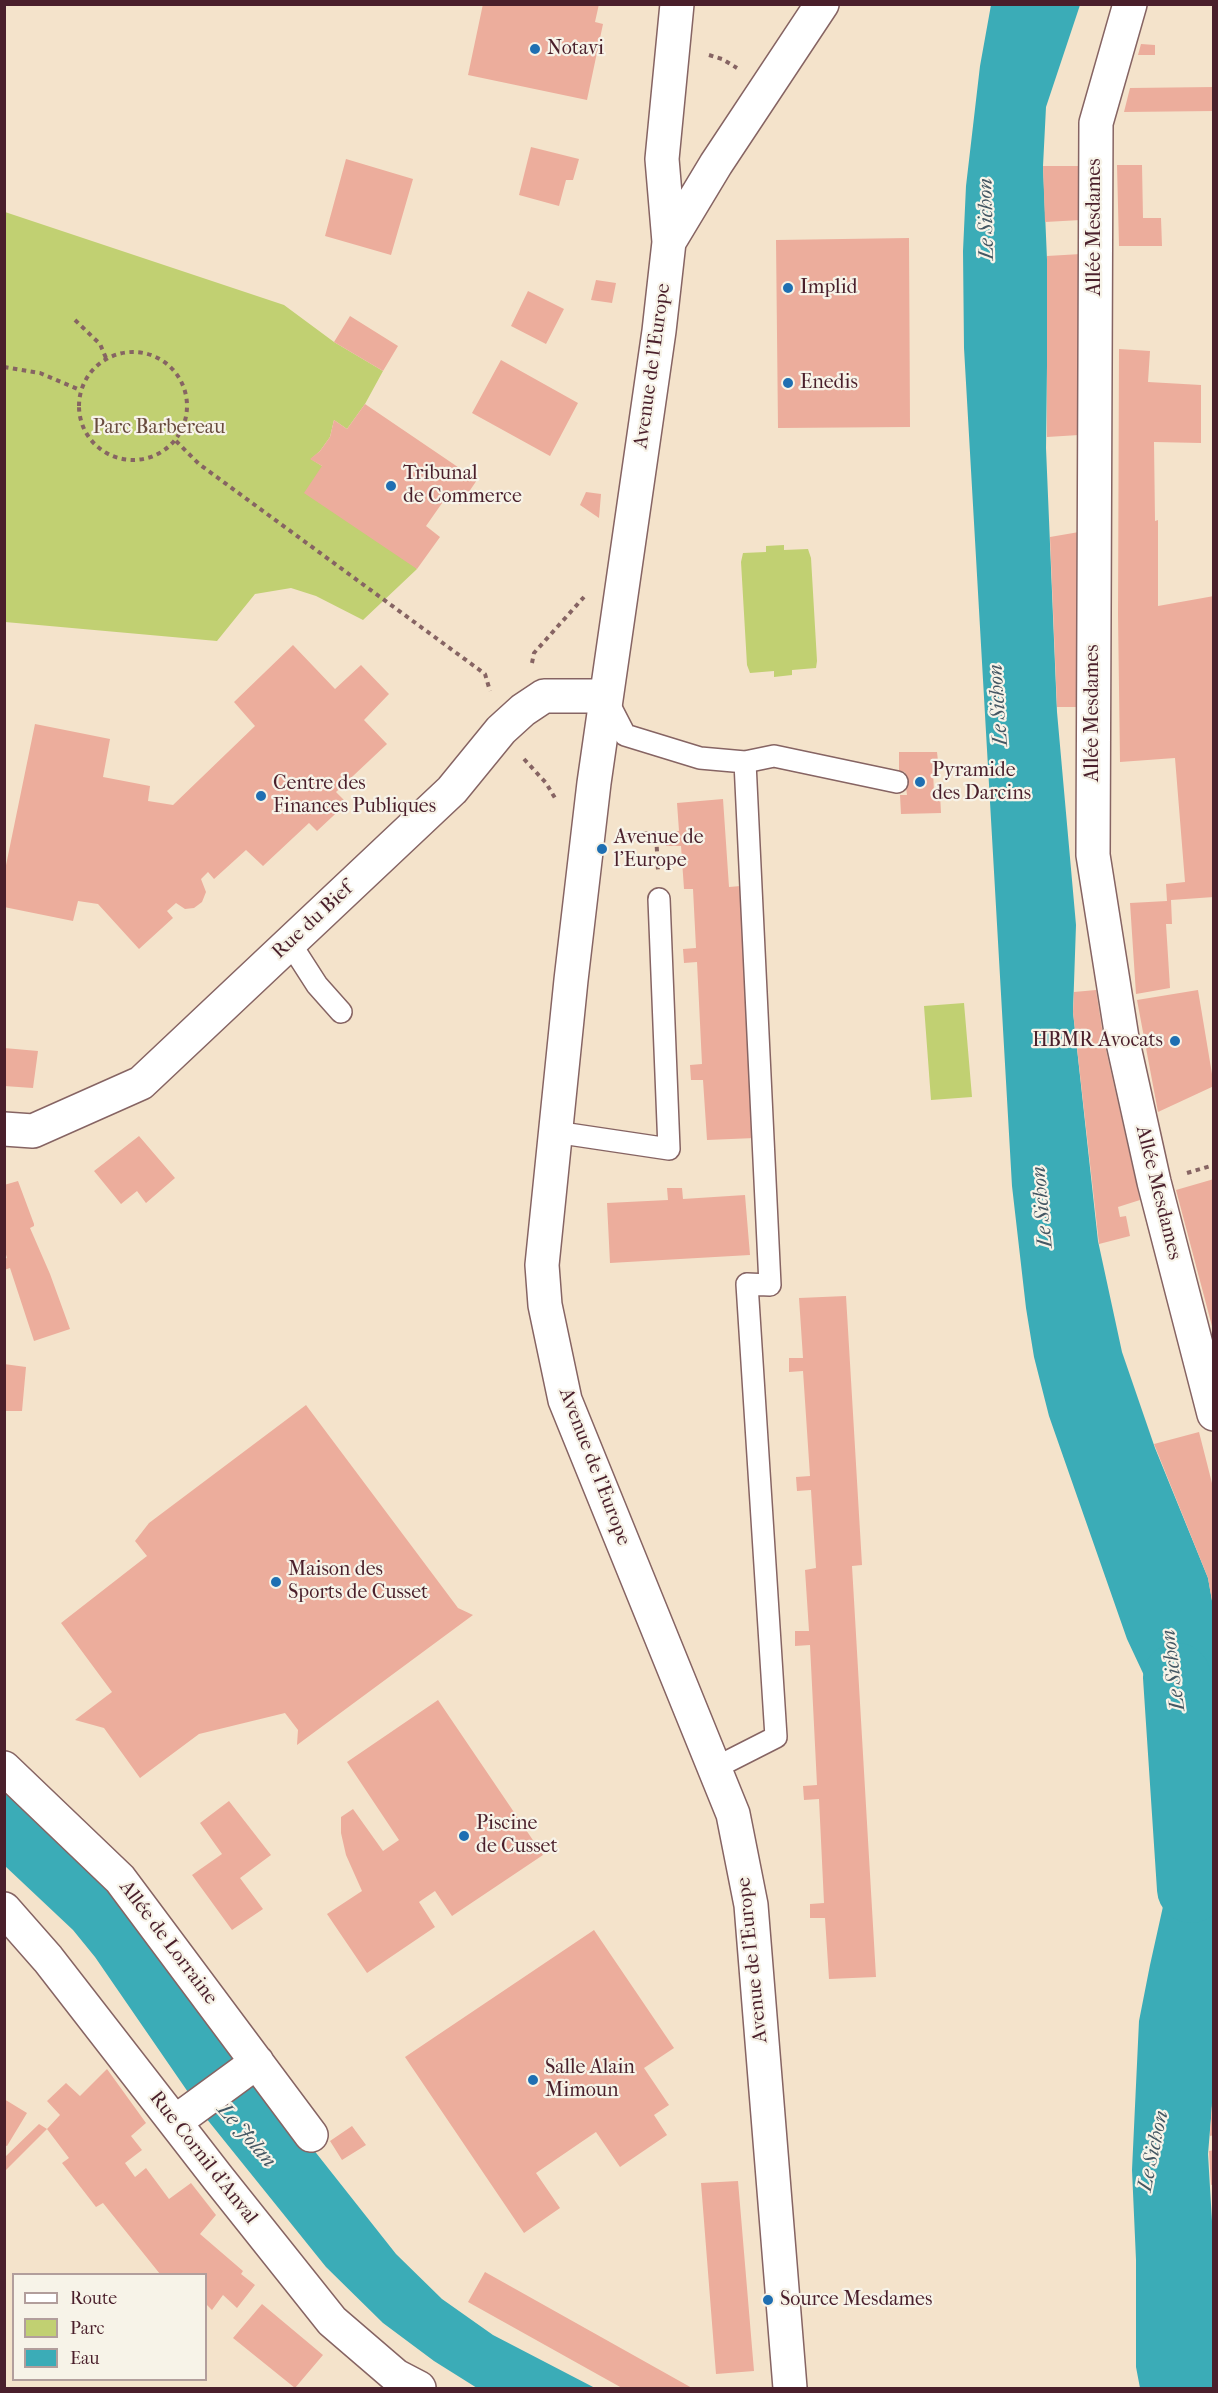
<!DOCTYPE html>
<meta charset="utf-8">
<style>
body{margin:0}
#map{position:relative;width:1218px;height:2393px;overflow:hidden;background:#f4e3cb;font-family:"IM FELL French Canon",serif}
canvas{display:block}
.frame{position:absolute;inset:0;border:6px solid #4a1f2b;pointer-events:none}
.legend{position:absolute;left:12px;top:2273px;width:195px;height:108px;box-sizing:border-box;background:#f7f3e8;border:2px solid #b29e9c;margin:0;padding:8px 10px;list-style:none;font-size:18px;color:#4a1f2b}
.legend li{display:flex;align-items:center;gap:12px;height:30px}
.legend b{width:30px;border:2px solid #b29e9c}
</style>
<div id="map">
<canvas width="1218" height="2393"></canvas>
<div class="frame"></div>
<ul class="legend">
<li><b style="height:8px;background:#fff"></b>Route</li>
<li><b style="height:16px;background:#c1d072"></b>Parc</li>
<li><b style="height:16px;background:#3bacb7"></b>Eau</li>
</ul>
</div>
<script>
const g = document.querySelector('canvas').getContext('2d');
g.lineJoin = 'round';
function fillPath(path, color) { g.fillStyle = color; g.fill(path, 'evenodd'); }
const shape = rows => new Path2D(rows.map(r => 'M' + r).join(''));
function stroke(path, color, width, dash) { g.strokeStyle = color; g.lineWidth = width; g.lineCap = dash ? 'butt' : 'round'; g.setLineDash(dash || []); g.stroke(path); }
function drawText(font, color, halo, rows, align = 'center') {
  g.font = font + ' "IM FELL French Canon",serif'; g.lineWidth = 4.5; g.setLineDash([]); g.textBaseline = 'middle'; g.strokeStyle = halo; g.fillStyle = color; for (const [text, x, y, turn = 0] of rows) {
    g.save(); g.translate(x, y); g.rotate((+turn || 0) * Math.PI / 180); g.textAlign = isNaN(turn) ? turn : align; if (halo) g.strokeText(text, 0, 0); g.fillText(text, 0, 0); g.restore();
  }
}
fillPath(shape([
 [5,212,284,305,334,342,383,371,365,404,347,429,334,420,330,437,320,451,311,459,322,466,417,569,363,620,316,596,291,588,255,594,217,641,5,622],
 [784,545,784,550,808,549,811,558,817,661,816,668,792,670,792,675,774,677,774,671,750,673,747,665,741,562,743,553,766,552,766,546],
 [964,1003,972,1097,931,1100,924,1006]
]), '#c1d072');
fillPath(shape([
 [991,5,1080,5,1046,107,1043,166,1048,283,1046,448,1057,712,1076,925,1073,1012,1098,1241,1122,1352,1155,1448,1208,1578,1213,1606,1214,2082,1208,2154,1214,2255,1213,2388,1140,2388,1136,2367,1136,2260,1132,2170,1139,2021,1150,1965,1184,1812,1186,1781,1178,1748,1127,1639,1049,1416,1034,1357,1026,1308,1012,1186,964,348,963,251,966,186,980,66],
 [4,1786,96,1869,239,2054,190,2095,95,1957,73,1930,5,1866],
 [260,2082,396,2254,442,2299,493,2335,595,2388,477,2388,434,2361,383,2323,326,2267,206,2118,250,2084]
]), '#3bacb7');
stroke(shape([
 [1177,1677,1191,1889]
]), '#3bacb7', 68);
fillPath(shape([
 [483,4,599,4,595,22,603,24,587,100,468,75],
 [1141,44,1155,45,1155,55,1138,55],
 [1214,87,1214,111,1124,112,1130,88],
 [531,147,579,159,573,180,566,180,559,206,519,195],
 [346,159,413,179,391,255,325,236],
 [1117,165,1142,165,1143,218,1161,218,1162,246,1119,246],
 [1043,166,1080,166,1081,220,1045,222],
 [909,238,910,427,778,428,776,240],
 [1081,254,1079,435,1047,437,1047,256],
 [596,280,616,283,612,303,591,300],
 [528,291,564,309,546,344,511,326],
 [350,316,398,346,383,371,334,342],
 [1119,349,1150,351,1148,382,1201,385,1201,443,1154,442,1155,521,1158,520,1158,606,1214,596,1214,897,1171,900,1172,924,1166,924,1170,988,1136,994,1130,903,1167,901,1166,884,1185,882,1175,758,1120,762,1118,614],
 [501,360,578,403,550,456,472,413],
 [365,404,477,480,460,505,447,496,426,526,440,537,417,569,304,493,322,466,310,459,320,451,330,437,334,420,347,429],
 [586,492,601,494,599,518,580,505],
 [1079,532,1081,707,1057,707,1050,537],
 [293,645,335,689,361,665,389,694,364,720,387,744,336,792,347,803,317,831,309,823,263,866,246,850,214,879,208,872,201,879,206,892,202,902,194,908,185,909,176,903,167,911,173,918,139,949,98,904,78,901,73,921,4,907,4,875,35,724,110,739,103,777,150,786,148,801,173,805,255,726,234,702],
 [899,752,937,752,939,770,933,770,934,793,940,794,941,813,901,814,900,795,907,795,906,787,898,787,906,777,905,772,899,771],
 [723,799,729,887,741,886,755,1138,707,1140,703,1080,691,1080,690,1065,702,1064,697,962,684,963,683,949,696,948,693,889,684,889,681,846,666,846,665,832,679,831,677,803],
 [1096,990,1104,1041,1140,1200,1118,1207,1120,1217,1126,1216,1130,1236,1099,1244,1073,1012,1074,992],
 [1198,990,1214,1086,1158,1112,1137,1000],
 [4,1048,38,1051,33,1088,4,1086],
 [139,1136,175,1178,146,1203,137,1191,121,1204,94,1171],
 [1214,1179,1214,1329,1213,1330,1176,1190],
 [18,1181,34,1224,34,1226,30,1228,50,1274,70,1329,34,1341,10,1268,4,1270,4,1259,7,1258,4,1248,4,1185],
 [667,1188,682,1188,683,1199,745,1195,750,1255,610,1263,607,1203,668,1200],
 [846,1296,862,1565,852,1566,876,1977,829,1979,825,1918,810,1918,810,1904,824,1903,819,1799,804,1800,803,1786,817,1785,810,1645,795,1646,795,1631,809,1631,805,1570,816,1568,811,1490,797,1491,796,1477,810,1476,803,1371,789,1372,789,1358,803,1358,799,1298],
 [4,1364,26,1367,22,1411,4,1411],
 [306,1405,458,1608,473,1615,297,1745,298,1730,285,1713,199,1734,140,1778,104,1728,75,1720,112,1692,61,1623,147,1556,135,1541,149,1523],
 [1199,1432,1214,1491,1212,1601,1208,1578,1154,1444],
 [438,1700,543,1855,452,1916,435,1891,419,1902,435,1927,367,1973,327,1914,362,1891,346,1855,341,1833,341,1817,353,1809,383,1851,399,1840,347,1762],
 [229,1801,271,1855,240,1878,263,1909,232,1930,192,1875,222,1854,200,1823],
 [594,1930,674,2048,644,2068,669,2105,654,2115,667,2135,620,2167,596,2132,536,2173,560,2208,524,2233,405,2057],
 [107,2069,146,2123,131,2136,142,2150,125,2163,135,2177,146,2168,169,2199,191,2183,216,2215,200,2234,243,2271,241,2274,255,2285,237,2308,223,2295,212,2310,206,2304,206,2274,160,2274,103,2203,96,2207,62,2163,69,2158,47,2129,60,2115,47,2101,66,2083,80,2096],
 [4,2099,27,2113,7,2146,4,2145],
 [1212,2103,1214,2103,1214,2135,1210,2136],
 [39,2124,47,2129,4,2172,4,2158],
 [352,2126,366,2145,342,2160,330,2141],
 [1214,2150,1214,2184,1211,2185,1209,2151],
 [738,2181,754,2371,716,2374,701,2183],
 [485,2272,692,2388,622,2388,468,2302],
 [262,2304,323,2355,295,2388,233,2338]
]), '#ecad9c');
const lane = shape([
 [607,700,625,735,700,758,745,762,774,756,897,782],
 [290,943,317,985,341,1012],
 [555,1132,669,1149,659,899],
 [715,1768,776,1737,747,1284,770,1285,745,762]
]);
const street = shape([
 [677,4,662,159,669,242,659,331,594,783,571,980,542,1265,545,1305,565,1400,733,1814,751,1905,790,2388],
 [1130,4,1096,123,1093,855,1122,1038,1154,1182,1214,1414],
 [669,242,716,164,822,4],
 [4,1129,33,1131,141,1083,452,790,501,730,523,710,544,696,605,696],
 [4,1768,120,1879,311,2135],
 [4,1909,48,1959,218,2178,332,2321,396,2376,419,2388],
 [175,2122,257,2062]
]);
stroke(lane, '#866463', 24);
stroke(street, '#866463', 36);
stroke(shape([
 [709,55,722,59,737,68],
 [75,320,100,344,106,358],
 '79 406a54 54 0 1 1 108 0a54 54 0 1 1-108 0Z',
 [4,367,40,373,80,390],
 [176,441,199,464,485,674,490,691],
 [532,663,534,653,584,597],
 [524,759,546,783,555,798],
 [625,835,656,833,658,870],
 [1187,1173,1214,1165]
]), '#866463', 4, [4.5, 4.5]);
stroke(lane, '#fff', 21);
stroke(street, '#fff', 33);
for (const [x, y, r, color] of [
 [535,49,6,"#1f6fb2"],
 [788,288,6,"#1f6fb2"],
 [788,383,6,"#1f6fb2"],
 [391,486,6,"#1f6fb2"],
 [920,782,6,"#1f6fb2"],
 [261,796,6,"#1f6fb2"],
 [602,849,6,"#1f6fb2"],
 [1175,1041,6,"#1f6fb2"],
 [276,1582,6,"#1f6fb2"],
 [464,1836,6,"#1f6fb2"],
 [533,2080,6,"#1f6fb2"],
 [768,2300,6,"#1f6fb2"]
]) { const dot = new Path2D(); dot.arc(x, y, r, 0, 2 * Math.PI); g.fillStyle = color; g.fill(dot); stroke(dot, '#f7f3e8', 2); }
drawText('20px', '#4a1f2b', '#f7f3e8', [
 ["Notavi",547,49],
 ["Implid",800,288],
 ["Enedis",800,383],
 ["Tribunal",403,474],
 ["de Commerce",403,497],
 ["Pyramide",932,771],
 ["des Darcins",932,794],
 ["Centre des",273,784],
 ["Finances Publiques",273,807],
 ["Avenue de",614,838],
 ["l'Europe",614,861],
 ["HBMR Avocats",1163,1041,"right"],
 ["Maison des",288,1570],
 ["Sports de Cusset",288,1593],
 ["Piscine",476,1824],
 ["de Cusset",476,1847],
 ["Salle Alain",545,2068],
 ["Mimoun",545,2091],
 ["Source Mesdames",780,2300]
], 'left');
drawText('20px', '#4a1f2b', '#f7f3e8', [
 ["Allée Mesdames",1095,227,-90],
 ["Avenue de l'Europe",653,366,-82],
 ["Allée Mesdames",1093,713,-90],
 ["Rue du Bief",313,921,-43],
 ["Allée Mesdames",1158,1193,76],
 ["Avenue de l'Europe",594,1467,69],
 ["Allée de Lorraine",168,1943,53],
 ["Avenue de l'Europe",753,1960,-96],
 ["Rue Cornil d'Anval",203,2158,52]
]);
drawText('20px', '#684b3d', '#f7f3e8', [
 ["Parc Barbereau",159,428]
]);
drawText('italic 21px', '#445763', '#f7f3e8', [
 ["Le Sichon",987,219,-91],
 ["Le Sichon",999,705,-94],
 ["Le Sichon",1043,1207,-95],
 ["Le Sichon",1174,1670,-97],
 ["Le Jolan",246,2136,49],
 ["Le Sichon",1154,2151,-78]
]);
</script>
